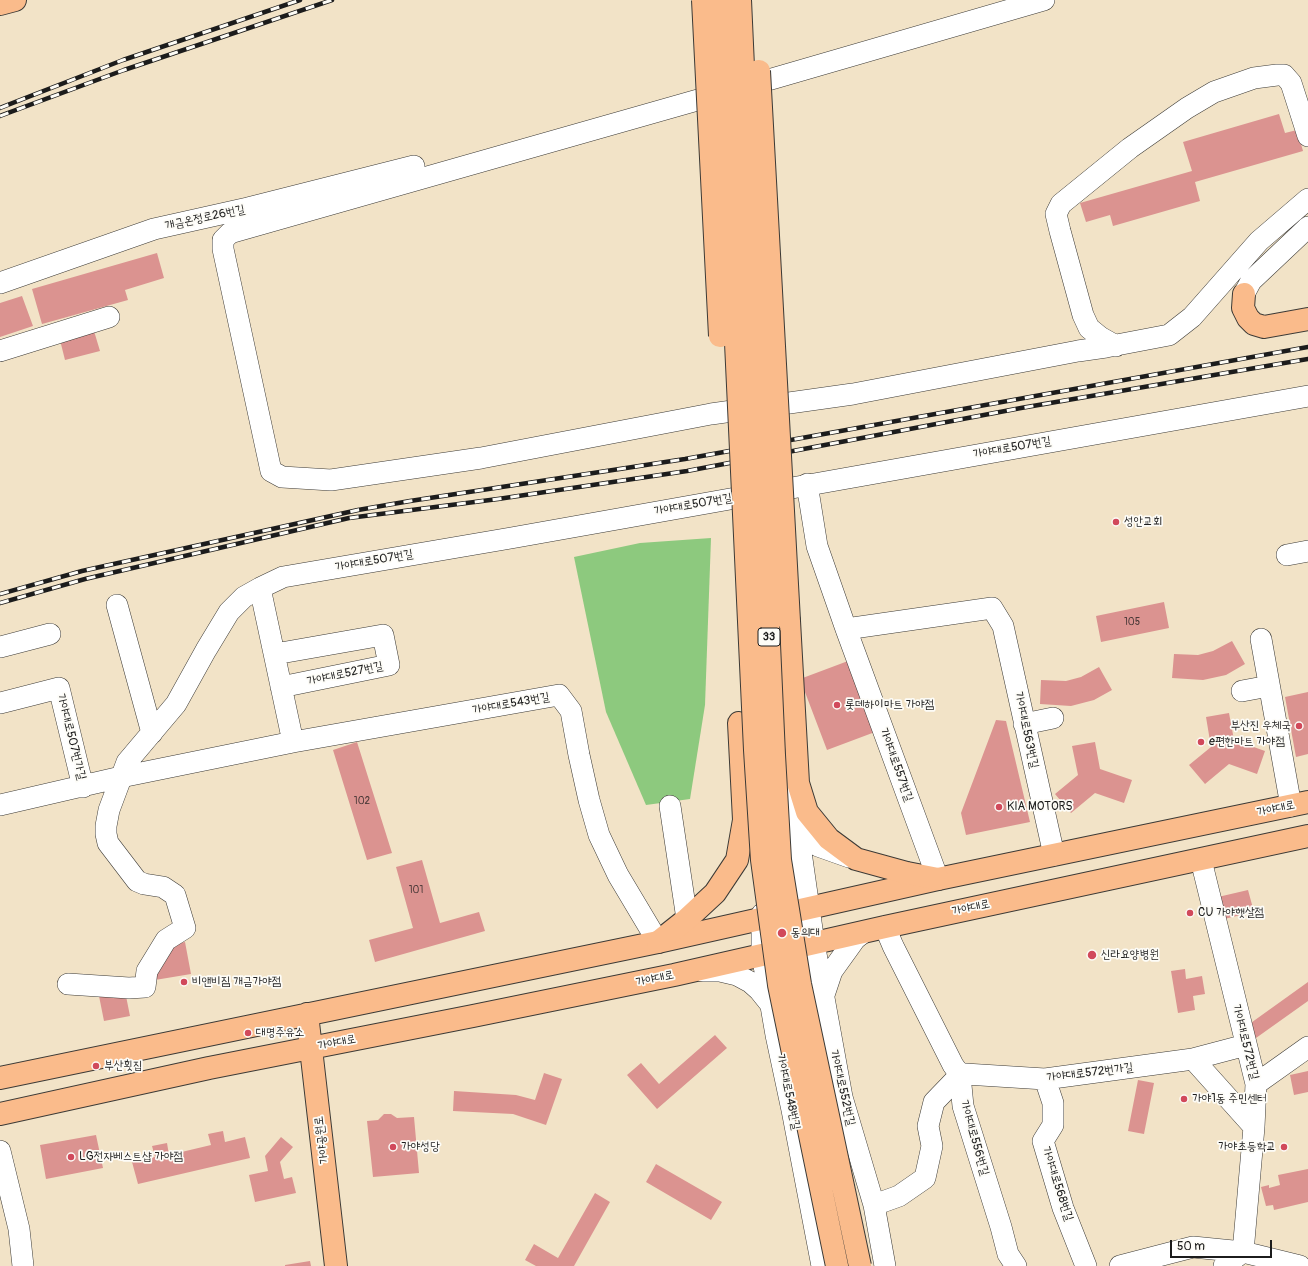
<!DOCTYPE html>
<meta charset="utf-8">
<style>
body{margin:0}
#map{position:relative;width:1308px;height:1266px;overflow:hidden;background:#f2e3c7;font-family:Pangolin,sans-serif}
canvas{display:block}
.scale{position:absolute;left:1170px;top:1240px;width:102px;height:18px;box-sizing:border-box;border:2px solid #1c1c1c;border-top:0;padding-left:5px;font-size:12px;line-height:14px;white-space:nowrap;color:#1c1c1c;-webkit-text-stroke:3px #fdfcf7;paint-order:stroke}
</style>
<div id="map">
<canvas width="1308" height="1266"></canvas>
<div class="scale">50 m</div>
</div>
<script>
const g = document.querySelector('canvas').getContext('2d');
g.lineJoin = 'round';
function fillPath(path, color) { g.fillStyle = color; g.fill(path, 'evenodd'); }
const shape = rows => new Path2D(rows.map(r => 'M' + r).join(''));
function stroke(path, color, width, dash) { g.strokeStyle = color; g.lineWidth = width; g.lineCap = dash ? 'butt' : 'round'; g.setLineDash(dash || []); g.stroke(path); }
function drawText(font, color, halo, rows, align = 'center') {
  g.font = font + ' Pangolin,"Poor Story",sans-serif'; g.lineWidth = 3.5; g.setLineDash([]); g.textBaseline = 'middle'; g.strokeStyle = halo; g.fillStyle = color; for (const [text, x, y, turn = 0] of rows) {
    g.save(); g.translate(x, y); g.rotate((+turn || 0) * Math.PI / 180); g.textAlign = isNaN(turn) ? turn : align; if (halo) g.strokeText(text, 0, 0); g.fillText(text, 0, 0); g.restore();
  }
}
fillPath(shape([
 [711,538,705,705,690,799,646,805,606,712,574,557,640,543]
]), '#8dc97e');
fillPath(shape([
 [1279,114,1285,133,1297,130,1303,151,1195,182,1200,201,1113,226,1110,215,1086,222,1080,203,1192,171,1183,142],
 [157,253,164,278,125,290,128,300,42,324,32,289],
 [22,296,33,326,0,337,0,303],
 [94,331,100,351,65,360,60,340],
 [1164,602,1169,628,1101,642,1096,616],
 [1232,641,1245,664,1226,675,1203,680,1172,678,1174,654,1198,655,1213,651],
 [848,661,875,732,827,750,800,679],
 [1099,667,1112,690,1094,700,1071,706,1040,704,1041,680,1066,681,1081,677],
 [1308,692,1308,754,1296,757,1285,697],
 [1229,713,1234,740,1265,751,1257,774,1229,764,1205,784,1189,765,1211,747,1206,717],
 [996,720,1006,721,1030,822,966,835,961,813],
 [357,742,392,853,367,860,333,750],
 [1095,742,1100,769,1132,780,1124,803,1095,793,1071,813,1055,794,1078,775,1072,746],
 [422,860,440,923,479,912,485,931,375,962,369,940,413,928,396,867],
 [1248,890,1254,912,1224,919,1218,897],
 [185,942,191,974,155,980,168,945],
 [1185,969,1186,979,1202,976,1205,994,1193,996,1195,1010,1178,1013,1171,971],
 [1308,982,1308,1001,1256,1038,1248,1025],
 [125,991,130,1016,104,1021,99,996],
 [715,1035,727,1048,657,1109,627,1075,641,1063,659,1084],
 [1308,1071,1308,1092,1294,1095,1290,1075],
 [544,1073,562,1079,546,1125,513,1114,453,1111,454,1091,516,1095,535,1100],
 [1138,1080,1154,1083,1144,1134,1128,1131],
 [384,1114,391,1114,397,1118,414,1117,419,1173,373,1177,367,1121,378,1120],
 [223,1131,225,1142,245,1137,250,1158,138,1184,132,1162,155,1157,152,1146,167,1143,169,1155,211,1145,208,1134],
 [96,1135,103,1168,46,1179,40,1145],
 [281,1137,293,1147,280,1162,284,1179,292,1177,296,1193,255,1202,249,1175,268,1171,265,1156],
 [656,1164,722,1202,711,1220,646,1182],
 [1308,1169,1308,1202,1274,1210,1273,1205,1266,1206,1261,1187,1269,1185,1269,1188,1280,1185,1278,1175],
 [595,1193,610,1202,574,1266,536,1266,525,1260,534,1244,558,1258],
 [310,1261,311,1266,285,1266,285,1265]
]), '#db9390');
const minor = shape([
 [1044,0,775,78,230,233,223,240,223,249,271,471,282,477,331,480,481,458,711,414,853,394,1078,351,1106,347,1169,335,1192,317,1259,241,1308,199],
 [0,283,154,229,248,208,414,166],
 [1244,294,1251,281,1308,227],
 [1116,346,1100,337,1089,328,1083,315,1060,231,1056,214,1061,204,1130,148,1187,108,1214,92,1254,78,1277,75,1284,75,1291,83,1308,136],
 [0,351,109,317],
 [807,484,817,546,846,629,938,879],
 [1287,555,1308,551],
 [117,605,152,733],
 [846,629,992,608,1003,626,1054,855],
 [1261,639,1291,806],
 [0,647,50,634],
 [275,654,383,635,389,665,281,687],
 [1242,691,1269,686],
 [0,703,59,688,83,787],
 [1024,724,1053,718],
 [293,742,559,695,571,711,579,755,589,800,599,835,618,875,658,942],
 [780,774,787,800,797,824,818,846,849,857],
 [0,805,121,777,293,742,260,588],
 [670,806,687,919],
 [797,824,814,943,842,1097,874,1205,885,1266],
 [1201,860,1256,1084,1254,1127,1243,1252,1224,1266],
 [762,914,762,954,776,1035,792,1110,822,1266],
 [885,927,893,946,953,1065,960,1075,963,1106,1001,1227,1008,1254,1016,1266],
 [703,971,720,971,737,975,750,982,759,990,771,1005],
 [68,984,129,988,145,987,147,971,166,940,185,928,175,895,163,887,144,884,137,881,108,843,106,834,106,826,109,810,127,762,176,704,206,650,229,612,244,597,260,588,283,577,511,538,1308,396],
 [824,995,832,971,855,939,864,932],
 [1193,1059,1254,1127],
 [1045,1079,1053,1103,1053,1125,1043,1141,1063,1208,1086,1266],
 [1256,1084,1308,1047],
 [0,1151,19,1229,23,1266],
 [874,1205,899,1196,925,1178,932,1146,928,1126,934,1102,960,1075,965,1074,1045,1079,1193,1059,1246,1045],
 [1120,1266,1193,1247,1243,1252,1300,1266]
]);
const major = shape([
 [1244,294,1243,308,1248,318,1254,324,1264,327,1308,319],
 [307,1014,336,1266],
 [0,1078,658,942,938,879,1308,802],
 [0,1114,209,1068,473,1016,674,975,885,927,1308,836]
]);
const highway = shape([
 [0,4,15,0],
 [789,621,798,783,807,812,829,839,856,859,907,873,938,879],
 [658,942,687,919,715,893,737,860,744,820,739,723]
]);
stroke(minor, '#3c3a36', 22);
stroke(major, '#3c3a36', 24);
stroke(highway, '#3c3a36', 24);
stroke(minor, '#fff', 21);
stroke(major, '#fabb8b', 22);
stroke(highway, '#fabb8b', 22);
const rail = shape([
 [0,108,123,60,300,0],
 [0,116,124,70,332,0],
 [0,594,82,571,358,510,410,501,685,459,1308,347],
 [0,603,85,579,349,518,498,499,687,471,1021,408,1308,359]
]);
stroke(rail, '#1c1c1c', 4.5);
stroke(rail, '#fdfcf7', 3, [9]);
const highwayBridge = shape([
 [703,0,720,336],
 [720,0,755,750,762,860,779,985,837,1266],
 [740,0,774,755,780,860,800,984,860,1266],
 [759,71,789,621]
]);
stroke(highwayBridge, '#3c3a36', 24, []);
stroke(highwayBridge, '#fabb8b', 22);
for (const [x, y, r, color] of [
 [1116,522,4,"#d1495b"],
 [837,705,4,"#d1495b"],
 [1299,726,4,"#d1495b"],
 [1201,742,4,"#d1495b"],
 [999,807,4,"#d1495b"],
 [1190,913,4,"#d1495b"],
 [782,933,5,"#d1495b"],
 [1092,955,5,"#d1495b"],
 [184,982,4,"#d1495b"],
 [248,1033,4,"#d1495b"],
 [96,1066,4,"#d1495b"],
 [1184,1099,4,"#d1495b"],
 [393,1147,4,"#d1495b"],
 [1284,1147,4,"#d1495b"],
 [71,1157,4,"#d1495b"]
]) { const dot = new Path2D(); dot.arc(x, y, r, 0, 2 * Math.PI); g.fillStyle = color; g.fill(dot); stroke(dot, '#fdfcf7', 1.5); }
drawText('10px', '#4c3a39', null, [
 ["105",1132,622],
 ["102",362,801],
 ["101",416,890]
]);
for (const [x, y, w] of [
 [769,637,22]
]) { const box = new Path2D(); box.roundRect(x - w / 2, y - 9, w, 18, 3); g.fillStyle = '#fdfcf7'; g.fill(box); stroke(box, '#1c1c1c', 1); }
drawText('bold 11px', '#1c1c1c', null, [
 ["33",769,637]
]);
drawText('12px', '#1c1c1c', '#fdfcf7', [
 ["개금온정로26번길",205,218,-12],
 ["가야대로507번길",1012,448,-10],
 ["가야대로507번길",693,505,-10],
 ["가야대로507번길",374,561,-10],
 ["가야대로527번길",345,674,-12],
 ["가야대로543번길",511,704,-10],
 ["가야대로563번길",1026,730,78],
 ["가야대로507번가길",71,737,76],
 ["가야대로557번길",896,765,70],
 ["가야대로",1276,809,-12],
 ["가야대로",971,908,-12],
 ["가야대로",655,979,-12],
 ["가야대로572번길",1245,1042,76],
 ["가야대로",337,1043,-11],
 ["가야대로572번가길",1090,1073,-7],
 ["가야대로552번길",842,1088,77],
 ["가야대로548번길",788,1092,78],
 ["가야대로556번길",974,1138,74],
 ["가야공원로",322,1140,-97],
 ["가야대로568번길",1057,1184,72]
]);
drawText('12px', '#1c1c1c', '#fdfcf7', [
 ["성안교회",1124,522],
 ["롯데하이마트 가야점",845,705],
 ["부산진 우체국",1291,726,"right"],
 ["e편한마트 가야점",1209,742],
 ["KIA MOTORS",1007,807],
 ["CU 가야햇살점",1198,913],
 ["동의대",791,933],
 ["신라요양병원",1101,955],
 ["비앤비짐 개금가야점",192,982],
 ["대명주유소",256,1033],
 ["부산횟집",104,1066],
 ["가야1동 주민센터",1192,1099],
 ["가야성당",401,1147],
 ["가야초등학교",1276,1147,"right"],
 ["LG전자베스트샵 가야점",79,1157]
], 'left');
</script>
